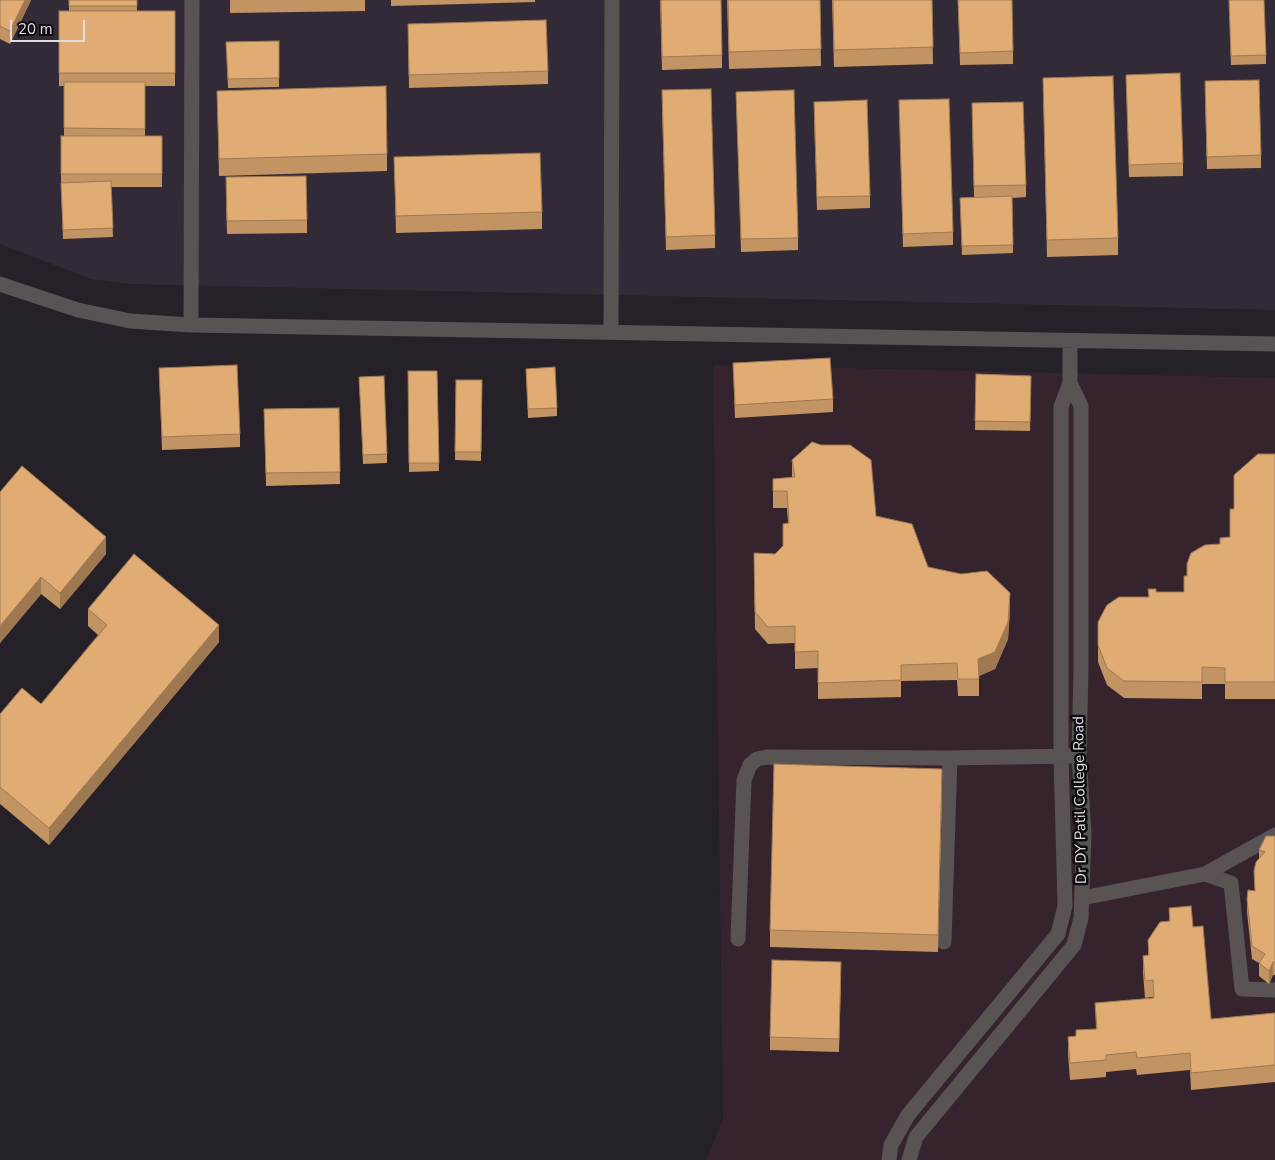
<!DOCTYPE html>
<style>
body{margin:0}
#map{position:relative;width:1275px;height:1160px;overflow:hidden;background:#262029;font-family:"Nunito Sans",sans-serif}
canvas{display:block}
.scale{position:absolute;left:10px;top:20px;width:75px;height:22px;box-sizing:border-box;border:2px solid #e0dce2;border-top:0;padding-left:6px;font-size:15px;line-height:18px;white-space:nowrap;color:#e0dce2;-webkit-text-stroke:4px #0d0b0f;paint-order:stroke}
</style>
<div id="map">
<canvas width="1275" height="1160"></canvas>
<div class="scale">20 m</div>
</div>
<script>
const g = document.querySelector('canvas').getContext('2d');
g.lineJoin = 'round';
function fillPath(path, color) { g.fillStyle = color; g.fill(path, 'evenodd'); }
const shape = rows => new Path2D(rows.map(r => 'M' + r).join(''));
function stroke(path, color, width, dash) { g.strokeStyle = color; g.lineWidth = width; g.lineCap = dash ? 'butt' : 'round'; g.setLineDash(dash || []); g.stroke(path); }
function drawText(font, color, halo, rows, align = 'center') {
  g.font = font + ' "Nunito Sans",sans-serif'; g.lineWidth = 5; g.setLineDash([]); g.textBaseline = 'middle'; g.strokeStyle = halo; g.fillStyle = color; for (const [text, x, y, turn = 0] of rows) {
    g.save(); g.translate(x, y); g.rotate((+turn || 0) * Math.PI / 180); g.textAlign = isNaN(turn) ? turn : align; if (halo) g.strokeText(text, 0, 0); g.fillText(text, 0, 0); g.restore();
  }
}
fillPath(shape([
 [0,0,1275,0,1275,310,130,284,91,279,0,244]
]), '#332a37');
fillPath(shape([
 [713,365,1275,378,1275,1160,706,1160,723,1119]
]), '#35242d');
stroke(shape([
 [0,284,78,310,130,321,191,325,1275,344],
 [191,325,192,0],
 [611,332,612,0],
 [1070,383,1070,341],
 [1205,874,1231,883,1242,989,1275,990],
 [1082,898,1205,874,1275,835],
 [738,939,744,780,750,765,757,759,767,757,950,758,1071,756],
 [944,942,950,758],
 [889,1160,891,1145,908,1115,1058,934,1065,906,1061,756,1061,407,1070,383,1081,406,1081,668,1079,756,1084,834,1081,918,1074,945,916,1137,909,1160]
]), '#595353', 15);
fillPath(shape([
 [0,0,31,0,10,44,0,39],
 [69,0,137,0,137,11,175,11,175,86,145,86,145,136,162,136,162,187,111,187,113,237,63,239,61,183,61,136,64,136,64,86,59,86,59,11,69,11],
 [230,0,365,0,365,11,230,13],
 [391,0,535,0,535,2,391,6],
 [660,0,722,55,722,68,662,70],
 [727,0,820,0,821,66,729,69],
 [832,0,932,0,933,64,834,67],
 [958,0,1013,51,1013,64,960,65],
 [1229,0,1266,55,1266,64,1231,65],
 [408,24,548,71,548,84,409,88],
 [279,41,279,87,228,88,226,42],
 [1126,75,1183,163,1183,176,1129,177],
 [1043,78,1118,238,1118,255,1047,257],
 [217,91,387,154,387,171,219,176],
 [736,92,798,238,798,250,741,252],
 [1205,94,1261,155,1261,168,1207,169],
 [899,100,953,232,953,245,903,247],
 [662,103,715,235,715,248,666,250],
 [814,115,870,196,870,208,817,210],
 [972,116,1026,185,1026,197,1012,198,1013,253,962,255,960,198,974,197],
 [394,157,542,212,542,229,396,233],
 [226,190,307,220,307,233,227,234],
 [733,363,833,399,833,412,735,418],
 [159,368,240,434,240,447,162,450],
 [526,369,557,408,557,416,528,418],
 [408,371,437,371,439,471,409,472],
 [976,374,1031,376,1030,431,975,430],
 [359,377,387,454,387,463,363,464],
 [456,380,482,380,481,461,455,460],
 [339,408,340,484,266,486,264,409],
 [1275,454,1275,699,1225,699,1225,684,1202,684,1202,699,1124,698,1107,685,1098,662,1098,622,1148,597,1184,592,1187,576,1220,544,1230,537,1234,509],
 [792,460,876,516,928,567,1010,610,1008,639,995,669,979,676,979,696,958,696,957,680,901,681,901,697,818,699,818,668,795,669,795,643,768,644,755,629,754,553,775,554,783,546,788,523,787,508,773,508,773,479,792,477],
 [0,492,106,554,60,609,41,594,0,643],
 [88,609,219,642,49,845,0,804,0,714,41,704,98,635,88,626],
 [942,786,938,952,770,947,770,930],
 [1275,836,1275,975,1273,975,1269,984,1259,976,1259,963,1252,959,1247,912,1247,899,1255,891,1259,860,1259,850],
 [1169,908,1193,927,1211,1019,1275,1013,1275,1082,1191,1090,1190,1070,1137,1075,1136,1069,1106,1072,1106,1077,1070,1080,1068,1054,1068,1037,1076,1036,1096,1029,1095,1003,1153,998,1153,997,1145,998,1143,973,1143,956,1148,955,1148,940,1169,921],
 [841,975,839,1052,770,1050,770,1037]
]), '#c29464');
fillPath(shape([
 [25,0,31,0,10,44,10,31],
 [106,537,106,554,60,609,60,593],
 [41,577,41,594,0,643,0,626],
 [1010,593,1010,610,1008,639,995,669,978,676,978,659],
 [219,625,219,642,49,845,49,828],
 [942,769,942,786,938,952,938,935],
 [1273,962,1273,975,1269,984,1269,971]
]), '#9e7851');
const building = shape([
 [0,0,25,0,10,31,0,26,0,0],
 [69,0,137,0,137,6,69,6,69,0],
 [661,0,721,0,722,55,662,57,661,0],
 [728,0,820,0,821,49,729,52,728,0],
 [833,0,932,0,933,47,834,50,833,0],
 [958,0,1012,0,1013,51,960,53,958,0],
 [1229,0,1264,0,1266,55,1231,56,1229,0],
 [59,11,175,11,175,73,59,73,59,11],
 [546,20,548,71,409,75,408,24,546,20],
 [279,41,279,78,228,79,226,42,279,41],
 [1180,73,1183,163,1129,165,1126,75,1180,73],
 [1113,76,1118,238,1047,240,1043,78,1113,76],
 [1259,80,1261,155,1207,157,1205,81,1259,80],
 [64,82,145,82,145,129,64,128,64,82],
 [386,86,387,154,219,159,217,91,386,86],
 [711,89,715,235,666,237,662,90,711,89],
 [794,90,798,238,741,239,736,92,794,90],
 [949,99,953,232,903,234,899,100,949,99],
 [867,100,870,196,817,197,814,102,867,100],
 [1023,102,1026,185,974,186,972,103,1023,102],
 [61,136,162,136,162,174,61,174,61,136],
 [540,153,542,212,396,216,394,157,540,153],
 [306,176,307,220,227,221,226,177,306,176],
 [111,181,113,228,63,230,61,183,111,181],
 [1012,196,1013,245,962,246,960,198,1012,196],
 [830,358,833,399,735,405,733,363,830,358],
 [237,365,240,434,162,437,159,368,237,365],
 [555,367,557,408,528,409,526,369,555,367],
 [408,371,437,371,439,463,409,463,408,371],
 [976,374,1031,376,1030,422,975,421,976,374],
 [384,376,387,454,363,455,359,377,384,376],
 [456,380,482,380,481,452,455,452,456,380],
 [339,408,340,472,266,473,264,409,339,408],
 [812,442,821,445,850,445,871,460,876,516,912,524,928,567,961,574,987,571,1010,593,1008,622,995,652,978,659,979,679,958,679,957,663,901,665,901,680,818,683,818,651,795,652,795,626,768,627,755,612,754,553,775,554,783,546,783,524,789,523,787,491,773,491,773,479,795,477,792,460,812,442],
 [1258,454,1275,454,1275,682,1225,682,1225,668,1202,667,1202,682,1124,681,1107,668,1098,645,1098,622,1107,605,1119,597,1149,597,1148,589,1156,589,1156,592,1184,592,1184,576,1187,576,1187,564,1191,553,1205,545,1220,544,1220,538,1230,537,1230,509,1234,509,1234,475,1258,454],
 [22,466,106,537,60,593,41,577,0,626,0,492,22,466],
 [134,554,219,625,49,828,0,787,0,714,22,688,41,704,107,625,88,609,134,554],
 [774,764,942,769,938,935,770,930,774,764],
 [1266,836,1275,836,1275,962,1273,962,1269,971,1259,963,1265,954,1252,946,1247,899,1248,890,1255,891,1254,871,1256,862,1265,852,1259,850,1266,836],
 [1191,906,1193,927,1203,926,1211,1019,1275,1013,1275,1065,1191,1073,1190,1053,1137,1058,1136,1052,1106,1055,1106,1060,1070,1063,1068,1037,1076,1036,1076,1030,1097,1029,1095,1003,1154,998,1153,980,1145,981,1143,956,1149,955,1148,940,1160,922,1170,921,1169,908,1191,906],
 [772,960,841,962,839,1039,770,1037,772,960]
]);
fillPath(building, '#e1ac74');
stroke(building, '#9e7851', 1);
drawText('15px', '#e0dce2', '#0d0b0f', [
 ["Dr DY Patil College Road",1081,800,-91]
]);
</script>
